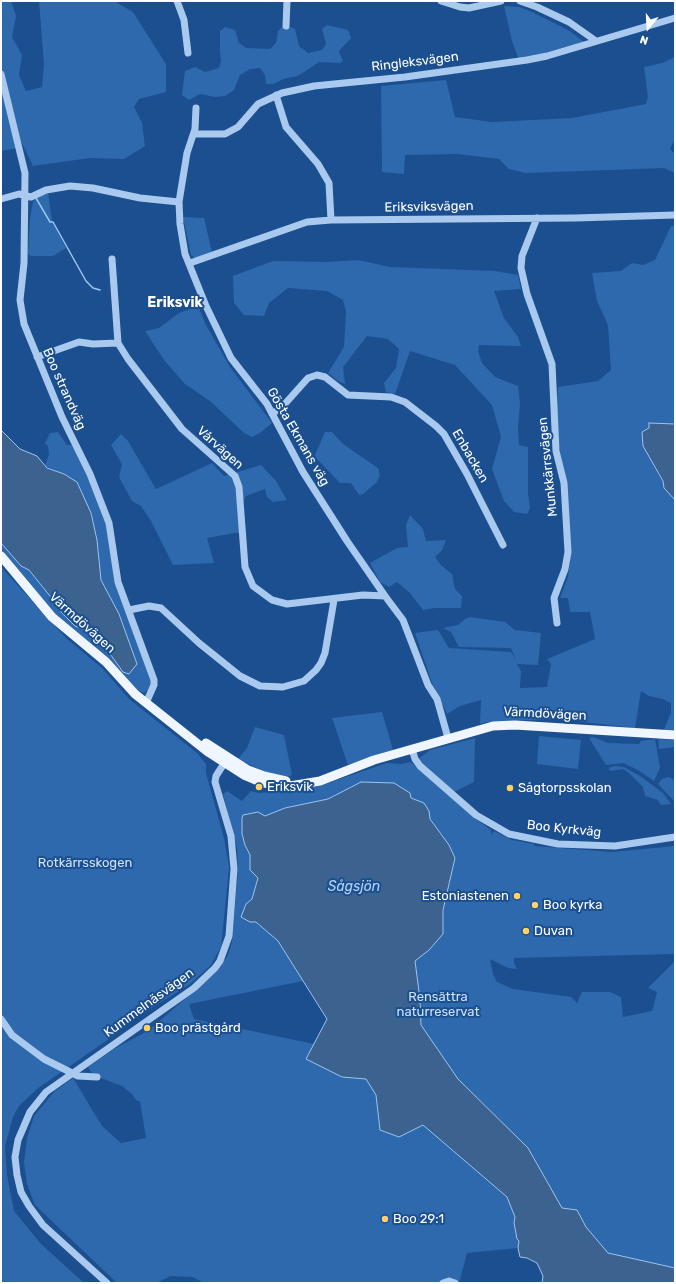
<!DOCTYPE html>
<meta charset="utf-8">
<style>
body{margin:0}
#map{position:relative;width:676px;height:1284px;overflow:hidden;background:#1b4f8f;font-family:Rubik,sans-serif}
canvas{display:block}
.frame{position:absolute;inset:0;border:2px solid #fff;pointer-events:none}
.north{position:absolute;left:628px;top:8px;width:40px;height:40px;-webkit-text-stroke:3px #1b4f8f;paint-order:stroke;rotate:198deg;font-size:11px;font-weight:700;line-height:16px;text-align:center;color:#fff}
.north::after{content:'';display:block;margin:auto;width:14px;height:18px;background:#fff;clip-path:polygon(50% 0,100% 100%,50% 72%,0 100%)}
</style>
<div id="map">
<canvas width="676" height="1284"></canvas>
<div class="frame"></div>
<div class="north">N</div>
</div>
<script>
const g = document.querySelector('canvas').getContext('2d');
g.lineJoin = 'round';
function fillPath(path, color) { g.fillStyle = color; g.fill(path, 'evenodd'); }
const shape = rows => new Path2D(rows.map(r => 'M' + r).join(''));
function stroke(path, color, width, dash) { g.strokeStyle = color; g.lineWidth = width; g.lineCap = dash ? 'butt' : 'round'; g.setLineDash(dash || []); g.stroke(path); }
function drawText(font, color, halo, rows, align = 'center') {
  g.font = font + ' Rubik,sans-serif'; g.lineWidth = 4; g.setLineDash([]); g.textBaseline = 'middle'; g.strokeStyle = halo; g.fillStyle = color; for (const [text, x, y, turn = 0] of rows) {
    g.save(); g.translate(x, y); g.rotate((+turn || 0) * Math.PI / 180); g.textAlign = isNaN(turn) ? turn : align; if (halo) g.strokeText(text, 0, 0); g.fillText(text, 0, 0); g.restore();
  }
}
fillPath(shape([
 [1,1,11,1,16,16,12,37,22,55,19,75,26,91,42,87,44,64,39,1,114,1,133,12,166,64,166,92,139,99,134,107,142,123,145,146,124,159,90,158,33,166,20,139,5,80,1,69],
 [504,6,519,7,532,12,568,30,584,42,519,60,512,41],
 [327,25,348,30,351,38,339,51,340,55,343,60,341,63,319,62,298,76,286,78,273,84,266,84,265,75,260,68,250,69,240,75,234,90,225,96,215,97,200,94,189,100,182,95,185,71,195,67,205,72,219,68,221,61,220,51,220,31,225,27,235,30,239,43,246,48,270,49,276,43,278,31,282,27,290,27,295,29,299,46,308,53,322,50,326,44,322,29],
 [675,57,675,138,670,149,675,154,675,173,664,168,525,173,509,169,499,159,457,154,405,155,404,174,382,172,381,86,446,80,455,117,492,122,572,118,646,104,648,97,644,67,662,63],
 [1,82,18,148,1,151],
 [48,192,52,221,66,248,53,256,31,256,28,254,30,218,33,202,36,198],
 [183,217,204,218,212,252,195,258,191,255],
 [671,226,675,226,675,424,649,423,649,428,642,432,658,474,675,500,675,731,664,730,671,712,671,703,663,699,649,696,641,691,635,728,557,719,486,722,480,724,481,700,460,706,447,714,432,683,415,633,438,630,449,648,511,652,516,660,511,648,459,647,451,632,443,628,458,625,465,619,470,617,505,622,515,630,541,633,538,665,517,664,521,671,520,688,547,687,551,664,547,659,595,639,590,612,570,612,568,598,560,598,568,577,571,550,556,419,558,387,598,381,611,370,608,325,597,301,592,273,621,271,632,263,643,265,655,260],
 [358,260,390,267,495,271,518,275,521,289,494,291,504,318,518,337,521,346,479,345,478,351,482,363,495,377,518,386,520,403,518,429,519,445,528,447,528,493,530,508,527,514,514,512,504,501,492,469,501,437,492,405,455,365,410,351,395,394,386,392,384,383,396,368,399,349,388,339,367,336,343,367,345,384,338,381,328,373,344,347,346,312,343,300,327,291,288,288,269,303,264,316,244,315,234,303,233,276,273,261,328,262],
 [198,306,206,325,230,367,272,423,260,433,252,437,244,433,210,401,185,384,164,360,145,331,159,328,179,313],
 [58,432,67,445,74,445,89,476,106,522,115,579,152,679,150,688,144,693,138,691,109,660,67,626,44,603,1,551,1,543,21,566,29,570,54,601,62,613,75,626,83,629,105,647,111,657,137,664,119,614,101,580,97,540,91,512,83,498,64,474,45,466,49,454,48,446,45,443,50,433],
 [325,432,332,432,343,444,378,468,380,475,377,482,363,494,359,495,351,483,340,483,316,458,315,455],
 [121,434,128,441,156,489,212,463,224,476,261,465,276,481,287,500,273,502,267,497,265,489,246,496,239,507,241,532,207,538,214,563,173,565,151,521,141,506,132,501,119,477,122,464,111,445],
 [410,515,423,529,426,541,446,540,442,550,435,557,441,565,452,574,455,589,462,596,461,608,435,608,423,610,410,593,397,582,389,587,380,582,370,563,397,548,408,547,406,525],
 [1,567,66,638,103,669,129,699,197,753,206,764,206,773,224,838,229,867,222,939,221,947,211,965,190,984,120,1028,116,1034,37,1089,19,1106,13,1117,5,1146,7,1175,14,1211,41,1244,84,1283,1,1283],
 [382,712,393,750,348,765,332,718],
 [255,727,284,735,292,775,287,777,263,771,238,759,247,748],
 [539,736,581,740,578,769,537,764],
 [593,737,608,743,639,744,641,741,655,739,660,768,654,781,638,770,623,763,606,765,589,738],
 [475,738,474,782,454,792,422,765,418,759,430,750],
 [659,739,675,740,675,747,659,749,658,740],
 [411,762,473,817,491,830,492,835,494,831,512,840,534,844,534,846,612,852,675,846,675,954,514,958,514,963,517,969,508,968,490,959,493,974,497,982,513,989,571,997,577,1003,582,992,610,992,621,997,623,1017,652,1011,657,992,648,988,675,961,675,1283,588,1283,409,1070,411,799,361,782,328,799,285,808,265,816,242,818,242,827,247,850,250,855,253,872,258,878,252,899,246,904,241,917,250,922,256,922,278,941,303,981,189,1004,194,1019,314,1044,306,1059,366,1079,376,1095,380,1130,399,1137,423,1125,508,1198,515,1217,514,1223,520,1241,518,1248,467,1253,459,1283,204,1283,193,1277,171,1276,156,1283,117,1283,35,1205,27,1184,24,1162,27,1139,34,1116,54,1092,73,1078,102,1126,121,1143,146,1138,140,1102,136,1100,132,1094,122,1086,93,1075,88,1067,114,1049,142,1034,155,1025,218,970,228,955,232,942,238,870,237,848,223,794,227,791,242,801,251,791,259,793,299,790,319,786,387,763,401,764],
 [614,766,624,767,640,776,663,793,671,804,661,805,658,800,645,796,643,787,629,773,623,769,610,771,609,768],
 [668,777,673,779,675,785,675,802,658,784,662,779]
]), '#2e69ad');
const water = shape([
 [649,423,675,424,675,500,664,488,663,481,643,446,642,432,649,428,649,423],
 [1,430,20,449,37,456,47,468,64,474,77,482,91,513,97,540,101,580,119,614,137,664,129,674,123,672,105,647,83,629,75,626,62,613,54,601,29,570,21,566,1,543,1,430],
 [361,782,394,783,410,793,411,798,424,803,429,811,430,819,449,845,455,858,443,910,443,934,429,950,415,961,420,999,421,1025,458,1079,528,1148,562,1208,577,1210,586,1227,608,1253,675,1268,675,1283,542,1283,543,1276,537,1263,527,1258,520,1257,518,1248,519,1241,517,1239,514,1223,515,1217,507,1197,423,1125,399,1137,380,1130,376,1095,366,1079,342,1077,306,1059,327,1019,278,941,256,922,250,922,241,917,246,904,252,899,258,878,250,870,250,855,245,845,242,834,242,818,243,815,258,812,265,816,285,808,328,799,361,782]
]);
fillPath(water, '#3c6290');
stroke(water, '#9cc4f0', 1);
stroke(shape([
 [36,198,50,222,53,222,86,281,93,288,100,290]
]), '#9cc4f0', 1.5);
stroke(shape([
 [177,1,184,20,188,53],
 [441,1,460,7,469,8,501,1],
 [520,1,537,7,569,22,596,41],
 [286,26,287,1],
 [1,74,25,173,24,263,20,300,24,324,62,417,90,474,109,523,118,582,154,680,154,685,146,703],
 [276,95,286,127,318,164,329,183,331,220],
 [196,108,195,129,187,153,179,202,180,224,185,254,206,306,231,358,267,404,303,472,347,541,385,596,403,620,428,685,437,699,448,738],
 [194,134,225,134,238,127,258,104,282,93,314,86,405,77,527,60,547,56,675,18],
 [1,199,19,194,31,197,46,190,70,186,93,188,140,198,179,202],
 [537,218,522,256,521,268,527,294,552,364,556,451,564,483,568,552,565,569,554,598,557,623],
 [112,259,118,343,128,359,182,429,235,476,239,487,245,567,253,586,272,600,287,604,363,595,385,596],
 [190,263,307,222,331,220,575,218,675,215],
 [37,357,79,342,93,344,118,343],
 [272,414,283,406,308,378,317,375,325,377,348,395,391,397,405,402,436,426,444,434,467,474,503,545],
 [129,610,149,606,161,608,199,643,240,676,260,686,283,687,304,681,316,670,321,663,325,653,334,600],
 [412,749,415,759,420,766,476,815,509,834,558,844,615,846,675,837],
 [1,1019,12,1035,44,1059,78,1076,97,1077],
 [107,1283,43,1225,29,1206,21,1192,17,1175,15,1157,18,1140,30,1112,46,1092,194,988,215,968,220,961,229,936,234,869,231,836,215,782,216,776,227,759],
 [443,1283,449,1281,455,1283]
]), '#a9c9ee', 7);
stroke(shape([
 [1,556,52,617,106,662,135,694,208,752,244,775,263,783,290,786,320,781,374,760,493,726,515,725,675,735],
 [206,743,248,770,264,776,286,781]
]), '#f0f6ff', 9);
for (const [x, y, r, color] of [
 [259,787,4,"#ffd166"],
 [510,788,4,"#ffd166"],
 [517,896,4,"#ffd166"],
 [535,905,4,"#ffd166"],
 [526,931,4,"#ffd166"],
 [147,1028,4,"#ffd166"],
 [385,1219,4,"#ffd166"]
]) { const dot = new Path2D(); dot.arc(x, y, r, 0, 2 * Math.PI); g.fillStyle = color; g.fill(dot); stroke(dot, '#1b4f8f', 1.5); }
drawText('13px', '#fff', '#1b4f8f', [
 ["Ringleksvägen",415,62,-7],
 ["Eriksviksvägen",429,207,-1],
 ["Boo strandväg",64,389,66],
 ["Gösta Ekmans väg",298,437,60],
 ["Vårvägen",220,448,42],
 ["Enbacken",470,456,60],
 ["Munkkärrsvägen",548,467,-96],
 ["Värmdövägen",82,623,42],
 ["Värmdövägen",545,714,3],
 ["Boo Kyrkväg",564,829,6],
 ["Kummelnäsvägen",149,1003,-36]
]);
drawText('13px', '#fff', '#1b4f8f', [
 ["Eriksvik",267,787],
 ["Sågtorpsskolan",518,788],
 ["Estoniastenen",509,896,"right"],
 ["Boo kyrka",543,905],
 ["Duvan",534,931],
 ["Boo prästgård",155,1028],
 ["Boo 29:1",393,1219]
], 'left');
drawText('13px', '#cfe3fa', '#1b4f8f', [
 ["Rotkärrsskogen",85,863],
 ["Rensättra",438,997],
 ["naturreservat",438,1012]
]);
drawText('bold 14px', '#fff', '#1b4f8f', [
 ["Eriksvik",175,303]
]);
drawText('italic 14px', '#b5d3f5', '#1b4f8f', [
 ["Sågsjön",354,887]
]);
</script>
